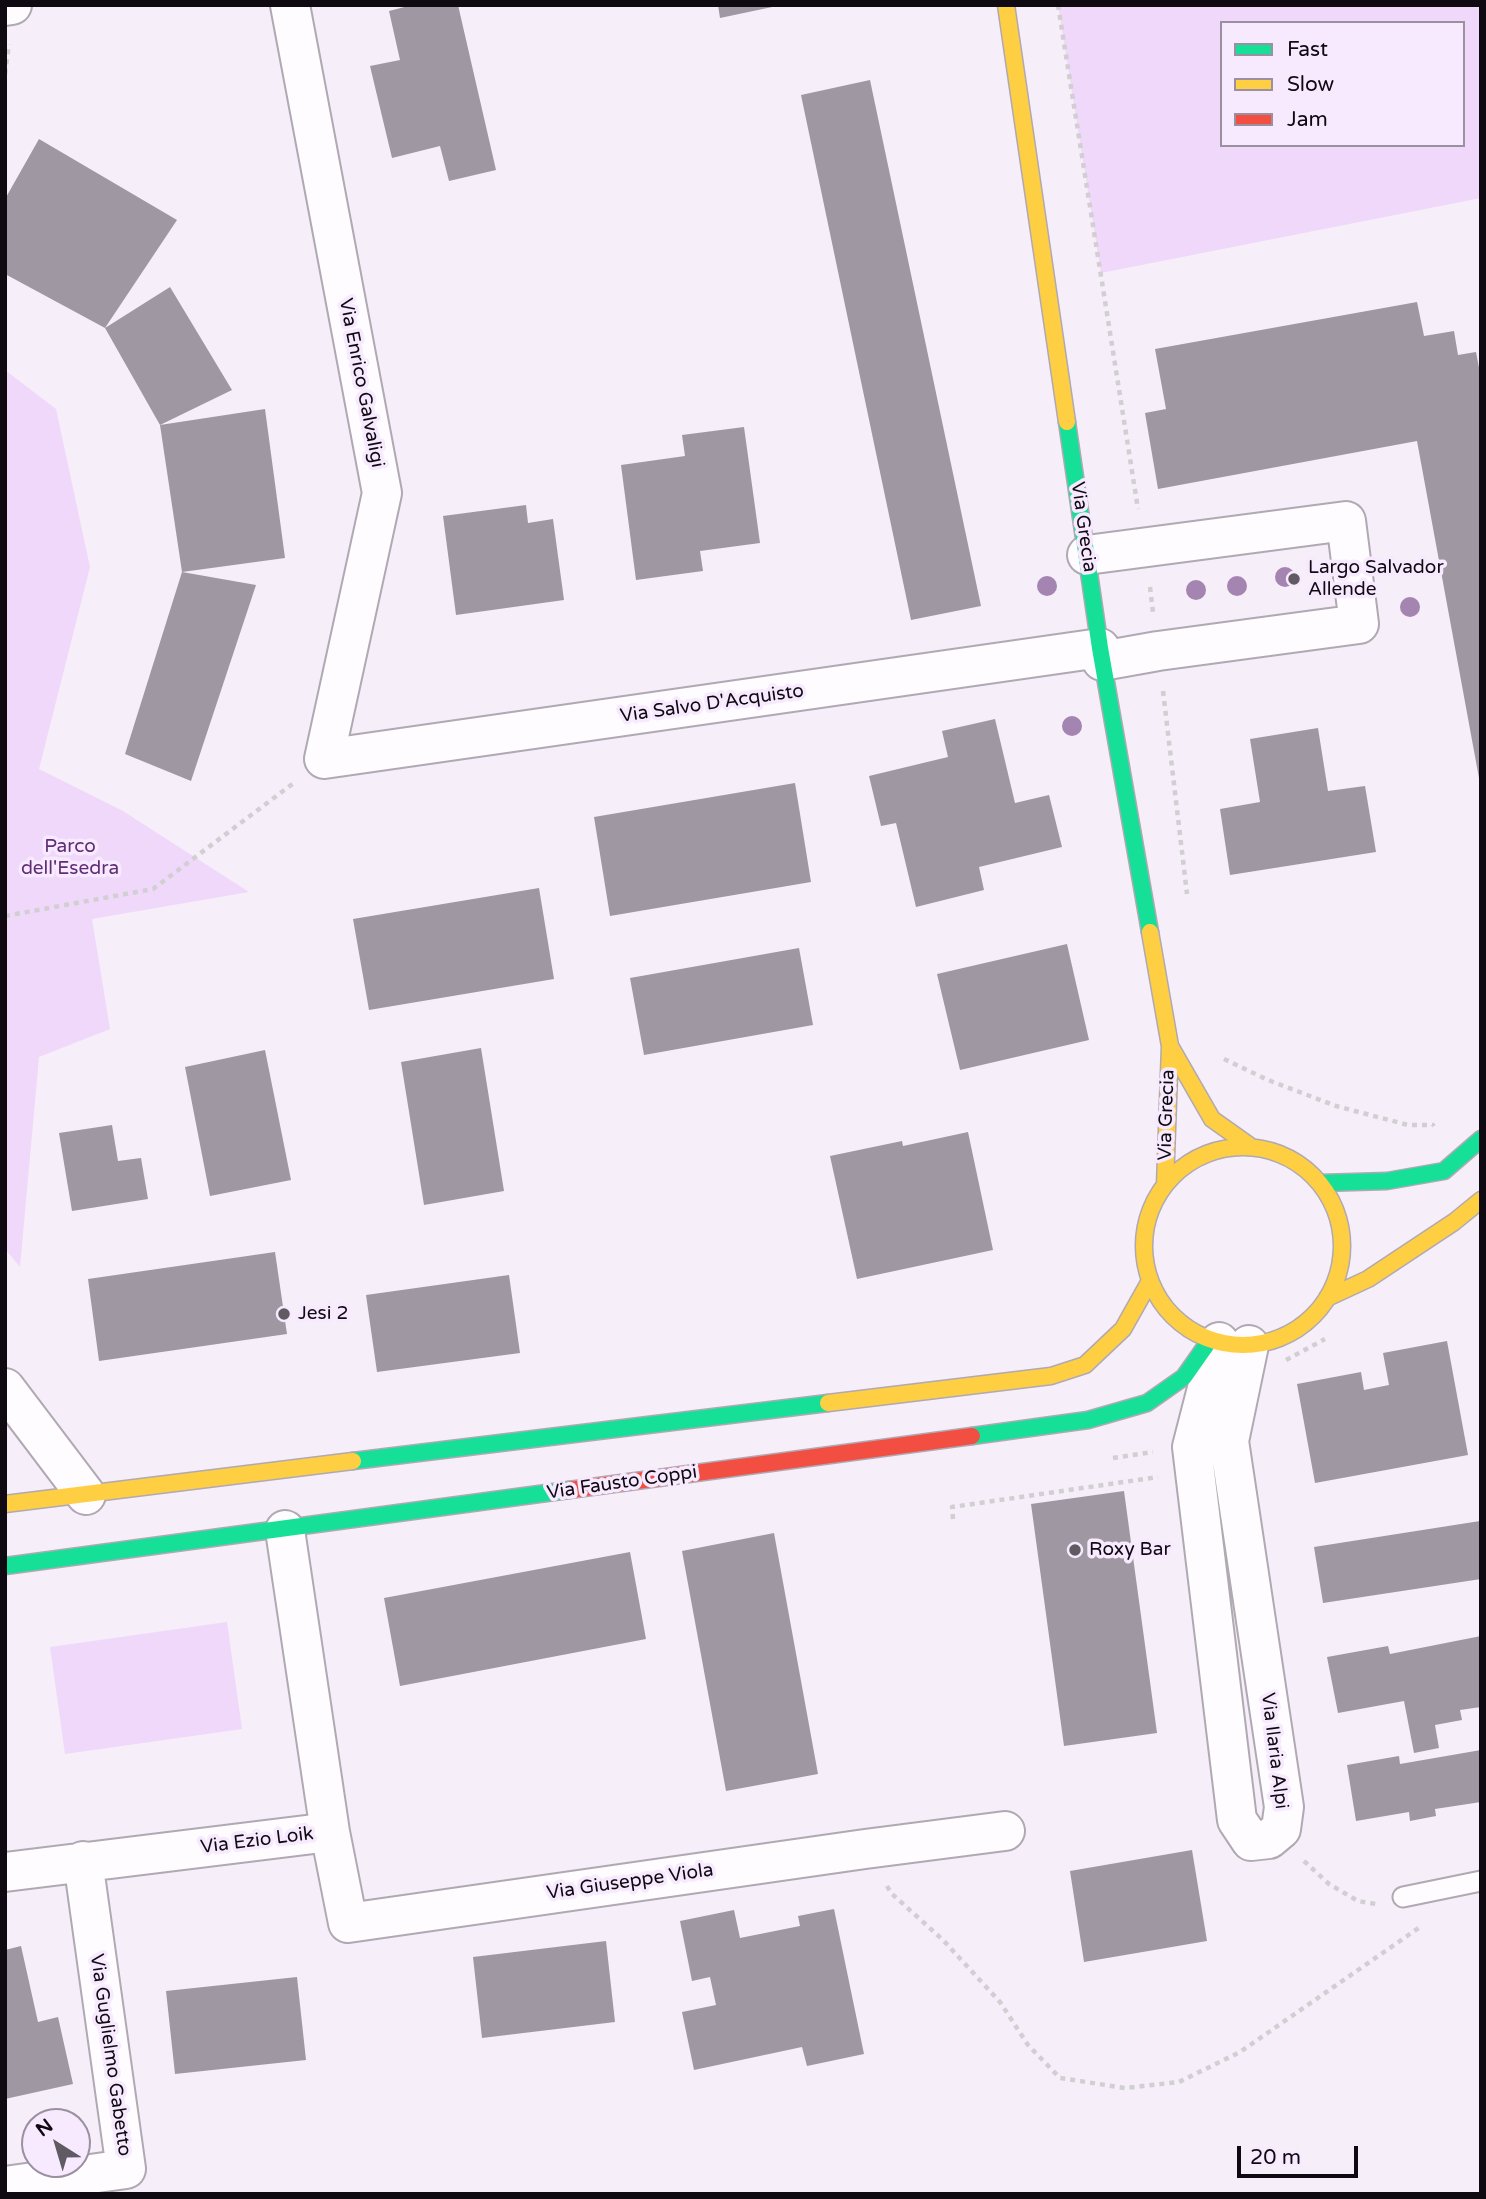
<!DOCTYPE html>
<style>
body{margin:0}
#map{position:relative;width:1486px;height:2199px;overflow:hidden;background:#f6eef9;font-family:"Varela Round",sans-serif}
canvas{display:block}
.frame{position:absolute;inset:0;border:7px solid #0f0a12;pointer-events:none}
.legend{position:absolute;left:1220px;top:21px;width:245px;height:126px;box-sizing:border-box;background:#f7e9fe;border:2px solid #9a90a0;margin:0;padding:9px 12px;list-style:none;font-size:21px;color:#0f0a12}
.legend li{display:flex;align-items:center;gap:14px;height:35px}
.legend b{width:35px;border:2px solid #9a90a0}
.north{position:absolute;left:21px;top:2108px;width:70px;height:70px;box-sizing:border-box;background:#f7e9fe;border:2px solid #9a90a0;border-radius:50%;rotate:323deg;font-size:19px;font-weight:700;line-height:28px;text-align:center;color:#0f0a12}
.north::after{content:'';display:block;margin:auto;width:24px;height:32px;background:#605a63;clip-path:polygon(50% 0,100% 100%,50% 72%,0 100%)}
.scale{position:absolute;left:1237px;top:2146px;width:121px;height:32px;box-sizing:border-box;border:4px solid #0f0a12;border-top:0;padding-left:9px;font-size:21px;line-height:24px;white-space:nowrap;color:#0f0a12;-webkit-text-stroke:5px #f7e9fe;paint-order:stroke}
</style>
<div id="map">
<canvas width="1486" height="2199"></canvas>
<div class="frame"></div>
<ul class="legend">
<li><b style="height:9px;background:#16e098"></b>Fast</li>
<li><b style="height:9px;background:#ffcf43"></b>Slow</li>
<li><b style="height:9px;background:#f24e42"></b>Jam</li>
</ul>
<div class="north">N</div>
<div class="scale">20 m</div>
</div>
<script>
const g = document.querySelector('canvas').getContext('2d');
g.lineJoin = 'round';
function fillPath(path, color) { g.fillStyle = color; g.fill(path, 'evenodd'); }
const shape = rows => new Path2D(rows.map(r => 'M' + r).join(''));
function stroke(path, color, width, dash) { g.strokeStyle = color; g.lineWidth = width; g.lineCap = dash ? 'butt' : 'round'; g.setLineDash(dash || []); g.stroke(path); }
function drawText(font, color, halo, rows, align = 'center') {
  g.font = font + ' "Varela Round",sans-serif'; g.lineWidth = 7; g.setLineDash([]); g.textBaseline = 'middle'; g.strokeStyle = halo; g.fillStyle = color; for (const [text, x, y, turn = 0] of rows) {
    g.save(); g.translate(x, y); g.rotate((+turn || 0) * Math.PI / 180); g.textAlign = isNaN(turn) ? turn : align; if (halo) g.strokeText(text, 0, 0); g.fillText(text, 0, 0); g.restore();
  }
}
fillPath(shape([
 [1058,5,1481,5,1481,198,1101,273],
 [1222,23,1463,23,1463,145,1222,145],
 [5,370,56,409,90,567,39,769,123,811,249,892,92,919,110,1029,39,1057,20,1267,5,1249],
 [227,1622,242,1729,65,1754,50,1647]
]), '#f0d8fb');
fillPath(shape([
 [412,5,458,5,496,170,449,181,440,146,392,158,370,66,400,60,389,11],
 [718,5,777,5,777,6,720,18],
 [870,80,981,606,911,620,801,95],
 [39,139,177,220,105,328,5,274,5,199],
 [170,287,232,390,160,425,105,328],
 [1417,302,1424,336,1454,331,1458,355,1476,352,1481,378,1481,789,1417,441,1158,489,1145,413,1166,409,1155,349],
 [265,409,285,558,182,572,160,425],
 [744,427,760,543,700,551,703,571,636,580,621,465,685,456,682,435],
 [526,505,528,523,553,519,564,600,456,615,443,516],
 [182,572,256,585,191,781,125,754],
 [995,719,1015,803,1049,795,1062,847,979,867,984,890,916,907,896,823,881,826,869,776,948,757,942,731],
 [1318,728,1328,791,1365,786,1376,852,1230,875,1220,809,1260,802,1250,739],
 [795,783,811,882,610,916,594,817],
 [539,888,554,979,369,1010,353,919],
 [1067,944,1089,1040,960,1070,937,974],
 [799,948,813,1025,644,1055,630,978],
 [481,1048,504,1191,424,1205,401,1062],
 [265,1050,291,1180,210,1196,185,1067],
 [112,1125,118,1161,141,1158,148,1199,72,1211,59,1133],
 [968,1132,993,1250,857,1279,830,1156,902,1141,903,1146],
 [275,1252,287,1334,99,1361,88,1279],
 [509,1275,520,1353,377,1372,366,1295],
 [1447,1341,1468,1455,1315,1483,1297,1384,1361,1372,1364,1390,1389,1385,1383,1353],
 [1124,1491,1157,1733,1064,1746,1031,1504],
 [1480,1521,1481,1579,1323,1603,1314,1547],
 [774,1533,818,1774,726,1791,682,1551],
 [630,1552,646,1639,400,1686,384,1598],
 [1481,1636,1481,1707,1460,1710,1462,1720,1435,1725,1439,1748,1414,1753,1404,1701,1338,1713,1327,1657,1388,1646,1390,1654],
 [1481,1750,1481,1802,1435,1809,1436,1816,1410,1821,1409,1812,1356,1821,1347,1765,1399,1756,1400,1764],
 [1192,1850,1207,1941,1084,1962,1070,1871],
 [834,1909,864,2054,807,2066,802,2047,694,2070,682,2012,716,2005,710,1977,692,1981,680,1921,734,1910,740,1938,800,1926,798,1916],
 [606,1941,615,2022,482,2038,473,1957],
 [21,1946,38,2022,58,2017,73,2084,5,2099,5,1950],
 [297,1977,306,2060,175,2074,166,1991]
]), '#9f98a2');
const lane = shape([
 [1403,1897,1481,1881]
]);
const street = shape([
 [290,5,382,493,324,759,1100,648],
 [5,6,12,5],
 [1087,555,1346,521,1359,624,1158,651,1102,661],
 [1219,1342,1192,1447,1237,1820,1251,1841,1269,1839,1281,1829,1284,1807,1229,1441,1249,1345],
 [5,1388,86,1495],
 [330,1832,348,1923,865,1849,1005,1831],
 [5,1872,330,1832,285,1530],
 [5,2186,126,2169,83,1861]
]);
const fast = shape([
 [1067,422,1100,648,1150,932],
 [1321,1183,1387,1181,1444,1171,1481,1139],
 [972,1436,1088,1420,1147,1403,1184,1377,1210,1340],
 [353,1461,828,1403],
 [5,1566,569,1490]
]);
const slow = shape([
 [1006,5,1067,422],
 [1150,932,1170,1046,1165,1185],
 [1170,1046,1212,1119,1250,1146],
 '1144 1246a99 99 0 1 1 198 0a99 99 0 1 1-198 0Z',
 [1327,1298,1368,1279,1454,1222,1481,1200],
 [828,1403,1051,1376,1085,1365,1123,1329,1150,1281],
 [5,1504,353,1461]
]);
const jam = shape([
 [569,1490,972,1436]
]);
stroke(lane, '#b0a9b3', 23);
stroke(street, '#b0a9b3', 42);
stroke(fast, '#b0a9b3', 19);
stroke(slow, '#b0a9b3', 19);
stroke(jam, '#b0a9b3', 19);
stroke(shape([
 [1058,5,1138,509],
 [5,74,9,44],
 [1150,587,1153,613],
 [1163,691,1187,894],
 [5,916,153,889,295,782],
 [1224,1059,1268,1080,1336,1106,1408,1125,1433,1125,1433,1126],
 [1286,1360,1325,1339],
 [1113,1458,1153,1452],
 [953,1519,952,1507,1158,1477],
 [1304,1861,1329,1884,1358,1901,1376,1904],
 [887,1886,891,1893,943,1940,1000,2002,1028,2045,1060,2078,1125,2088,1179,2082,1240,2052,1420,1927]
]), '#d1cfd2', 4.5, [5, 5]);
stroke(lane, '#fefcfe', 19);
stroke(street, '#fefcfe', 38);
stroke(fast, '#16e098', 16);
stroke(slow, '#ffcf43', 16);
stroke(jam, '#f24e42', 16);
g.fillStyle = '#a484b1';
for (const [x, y] of [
 [1285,577],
 [1047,586],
 [1237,586],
 [1196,590],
 [1410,607],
 [1072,726]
]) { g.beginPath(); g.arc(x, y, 10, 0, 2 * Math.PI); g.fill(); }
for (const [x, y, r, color] of [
 [1294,579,7,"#605a63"],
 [284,1314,7,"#605a63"],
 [1075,1550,7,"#605a63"]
]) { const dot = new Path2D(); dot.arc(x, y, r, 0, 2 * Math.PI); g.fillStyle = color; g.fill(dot); stroke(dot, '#f7e9fe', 2.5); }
drawText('19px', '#0f0a12', '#f7e9fe', [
 ["Via Enrico Galvaligi",361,383,79],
 ["Via Grecia",1083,527,82],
 ["Via Salvo D'Acquisto",712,704,-8],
 ["Via Grecia",1167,1115,-88],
 ["Via Fausto Coppi",622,1483,-8],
 ["Via Ilaria Alpi",1274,1751,83],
 ["Via Ezio Loik",257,1841,-7],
 ["Via Giuseppe Viola",630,1882,-8],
 ["Via Guglielmo Gabetto",110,2055,82]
]);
drawText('19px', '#0f0a12', '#f7e9fe', [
 ["Largo Salvador",1308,568],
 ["Allende",1308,590],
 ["Jesi 2",298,1314],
 ["Roxy Bar",1089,1550]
], 'left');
drawText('19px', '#612d76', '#f7e9fe', [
 ["Parco",70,847],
 ["dell'Esedra",70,869]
]);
</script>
